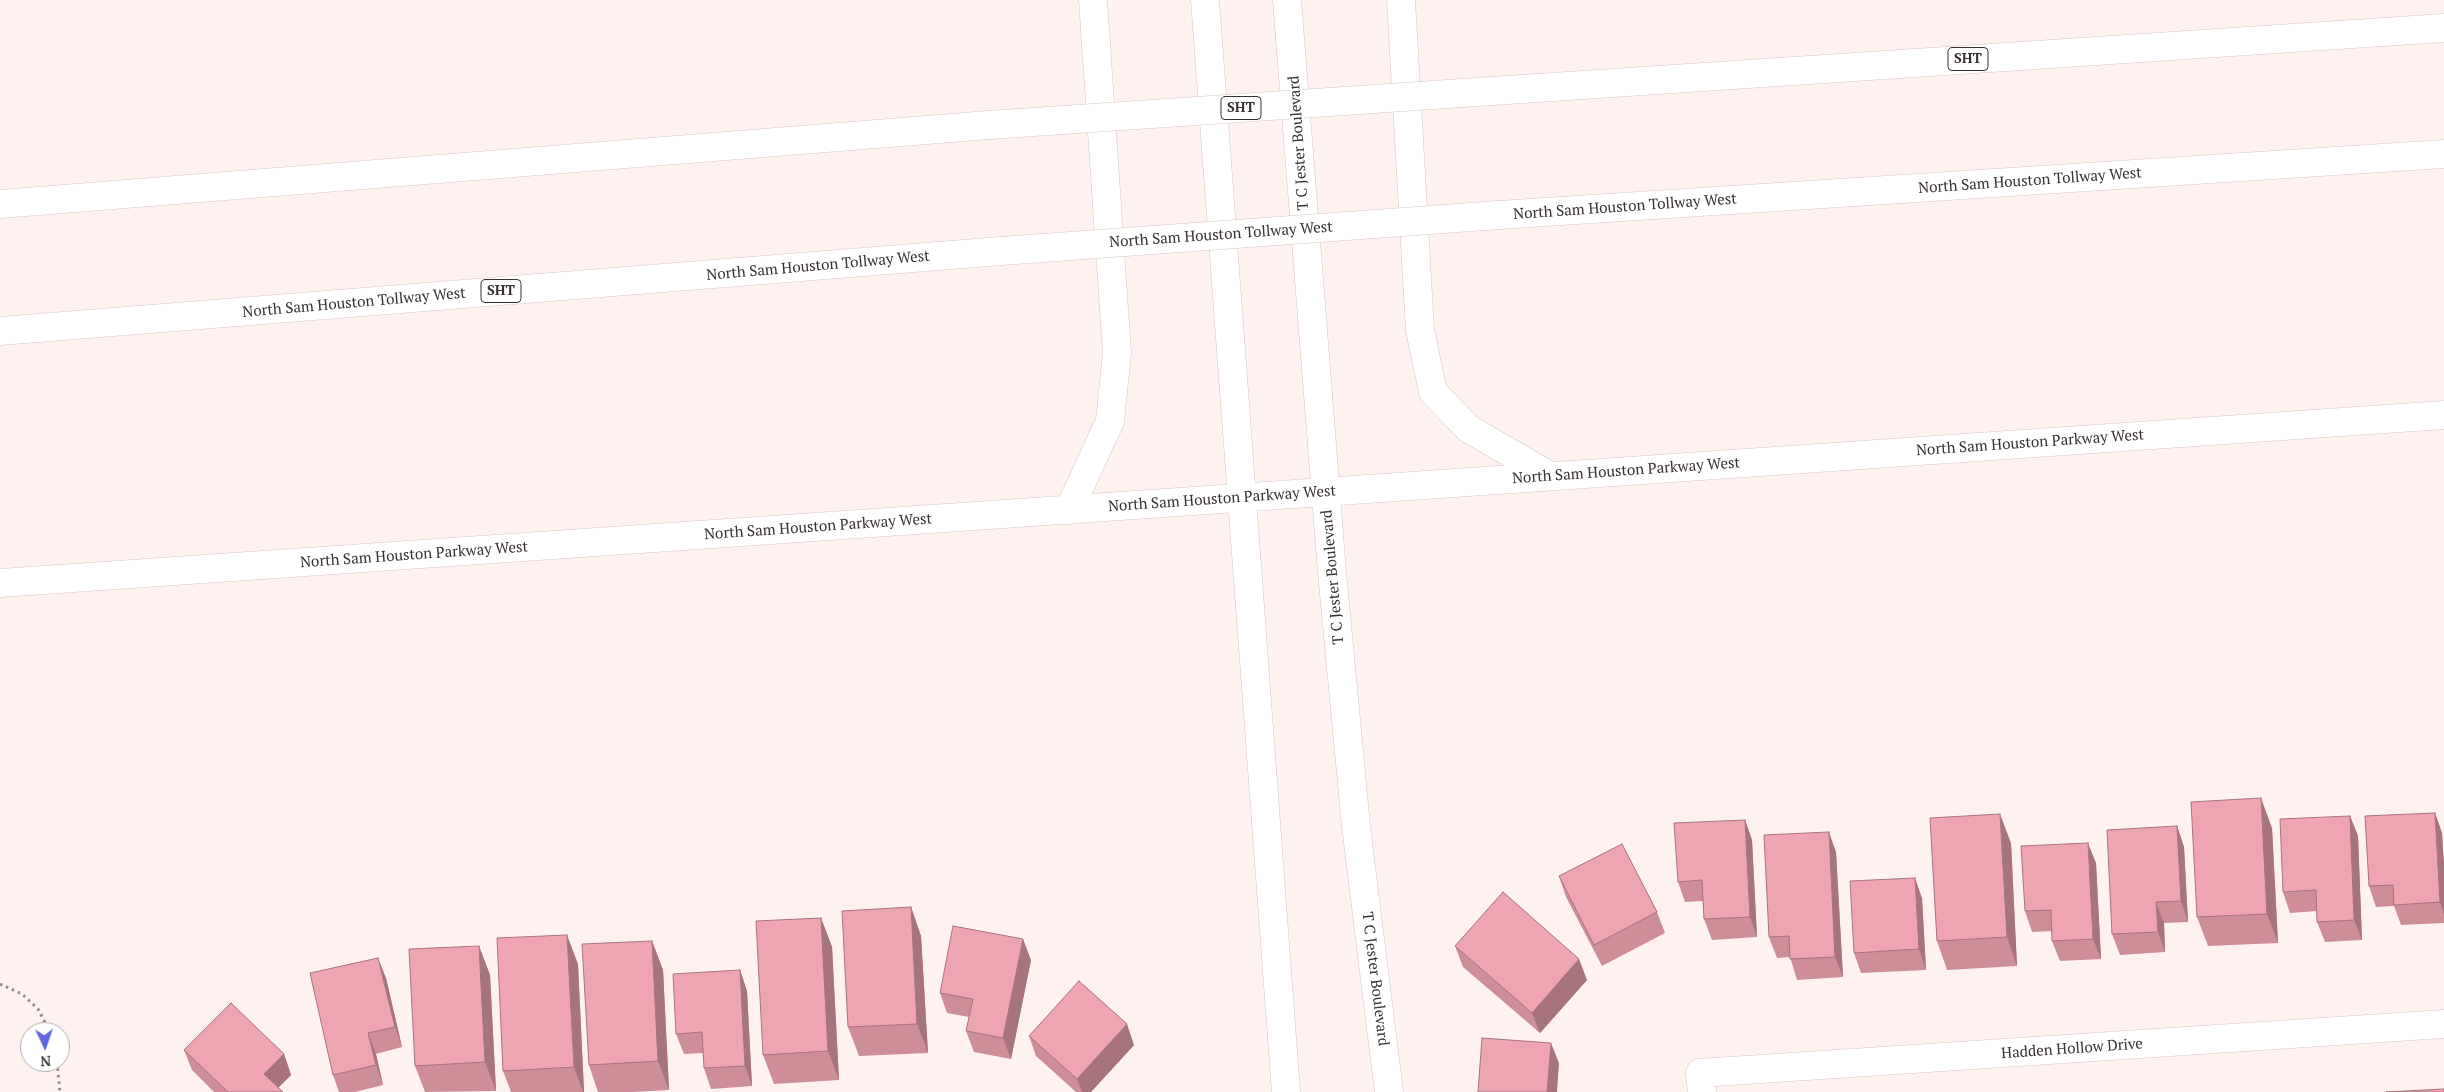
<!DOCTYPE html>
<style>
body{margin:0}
#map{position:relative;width:2444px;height:1092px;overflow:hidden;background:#fdf2ef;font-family:"PT Serif",serif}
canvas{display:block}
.north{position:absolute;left:20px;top:1022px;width:50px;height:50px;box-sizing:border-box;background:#fff;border:1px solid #afadac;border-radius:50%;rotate:177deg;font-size:14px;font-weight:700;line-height:20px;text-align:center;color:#383130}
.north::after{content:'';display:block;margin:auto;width:18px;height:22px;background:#6165de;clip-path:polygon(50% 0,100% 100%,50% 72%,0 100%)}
</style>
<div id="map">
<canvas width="2444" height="1092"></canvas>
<div class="north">N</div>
</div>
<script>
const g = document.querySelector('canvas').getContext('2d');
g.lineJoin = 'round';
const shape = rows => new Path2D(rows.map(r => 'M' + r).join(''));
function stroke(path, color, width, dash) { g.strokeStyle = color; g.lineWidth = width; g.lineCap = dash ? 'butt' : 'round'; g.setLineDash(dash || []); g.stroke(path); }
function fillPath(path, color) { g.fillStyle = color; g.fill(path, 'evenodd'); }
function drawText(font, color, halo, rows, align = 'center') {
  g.font = font + ' "PT Serif",serif'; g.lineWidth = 4; g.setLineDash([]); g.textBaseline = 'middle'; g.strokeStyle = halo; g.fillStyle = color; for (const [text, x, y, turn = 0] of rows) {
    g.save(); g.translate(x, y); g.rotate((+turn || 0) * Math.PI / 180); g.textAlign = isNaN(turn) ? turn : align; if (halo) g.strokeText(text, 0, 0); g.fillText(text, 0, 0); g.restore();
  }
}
const street = shape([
 [1702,1092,1700,1073,2444,1024]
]);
const secondary = shape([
 [1205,0,1286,1092],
 [1287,0,1332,572,1356,826,1389,1092],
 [1401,0,1420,330,1433,392,1469,429,1550,476],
 [1069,510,1110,421,1117,353,1093,0],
 [0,583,2444,415]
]);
const highway = shape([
 [1492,91,2444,28],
 [0,204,989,125],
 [1499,215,2444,154],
 [0,331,1001,251]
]);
stroke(street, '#d7c6c3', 29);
stroke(secondary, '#d7c6c3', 29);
stroke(highway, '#d7c6c3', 29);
stroke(shape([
 [0,984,22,994,38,1009,50,1032],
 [57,1062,60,1092]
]), '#968d8b', 3, [2.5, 4]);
stroke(street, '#fff', 28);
stroke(secondary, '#fff', 28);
stroke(highway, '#fff', 28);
const highwayBridge = shape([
 [989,125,1492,91],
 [1001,251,1499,215]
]);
stroke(highwayBridge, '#d7c6c3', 29, []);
stroke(highwayBridge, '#fff', 28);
fillPath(shape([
 [2435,813,2442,833,2444,866,2444,923,2401,925,2394,906,2376,907,2369,886],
 [2350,816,2358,836,2362,940,2325,942,2317,922,2317,911,2290,913,2283,892],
 [1745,820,1752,840,1757,937,1712,940,1704,919,1703,901,1685,902,1678,882],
 [2177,826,2184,847,2188,922,2164,923,2165,952,2120,955,2112,934],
 [2272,828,2278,943,2208,946,2197,917],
 [2011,843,2017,966,1947,970,1937,941],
 [1836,852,1843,977,1797,980,1790,957,1777,958,1769,937],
 [2096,863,2101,959,2060,961,2052,941,2052,931,2032,932,2025,911],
 [1559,876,1657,912,1665,933,1602,966,1566,897],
 [1922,898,1926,970,1861,973,1854,953],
 [911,907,921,936,928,1053,859,1056,848,1027],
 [821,918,832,947,839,1080,774,1084,763,1055],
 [652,941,663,970,669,1090,633,1092,598,1092,589,1065],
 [479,946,490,975,496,1091,425,1092,415,1066],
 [1455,946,1587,980,1540,1033,1463,967],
 [1031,960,1011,1059,974,1052,966,1031,969,1017,947,1013,940,993],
 [578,964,584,1092,511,1092,503,1071],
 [740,970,747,991,752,1086,711,1089,704,1068,703,1053,684,1054,676,1034],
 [386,978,402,1047,376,1054,383,1085,355,1092,339,1092,333,1075],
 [1029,1036,1134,1045,1091,1092,1076,1092,1036,1056],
 [184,1050,284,1054,291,1075,278,1088,283,1092,214,1092,192,1070]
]), '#ce8e98');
fillPath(shape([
 [2261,798,2272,828,2278,943,2267,914],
 [2435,813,2442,833,2444,866,2444,915,2440,902],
 [2000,814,2011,843,2017,966,2007,937],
 [2350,816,2358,836,2362,940,2354,920],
 [1745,820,1752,840,1757,937,1750,917],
 [2177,826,2184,847,2188,922,2181,901],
 [1829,832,1836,852,1843,977,1835,957],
 [2088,843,2096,863,2101,959,2093,939],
 [1915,878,1922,898,1926,970,1919,949],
 [2156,902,2164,923,2165,952,2158,932],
 [911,907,921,936,928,1053,917,1024],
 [821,918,832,947,839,1080,828,1051],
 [567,935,578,964,584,1092,583,1092,574,1067],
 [1023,939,1031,960,1011,1059,1003,1038],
 [652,941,663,970,669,1090,658,1061],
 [479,946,490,975,496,1091,485,1062],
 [378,958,386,978,402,1047,395,1027],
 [1579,959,1587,980,1540,1033,1532,1013],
 [740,970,747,991,752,1086,745,1066],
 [1127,1024,1134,1045,1091,1092,1082,1092,1077,1079],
 [368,1033,376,1054,383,1085,376,1065],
 [1551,1043,1559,1063,1557,1092,1547,1092],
 [284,1054,291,1075,274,1092,264,1074]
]), '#a7747c');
const building = shape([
 [2261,798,2267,914,2197,917,2191,802,2261,798],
 [2435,813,2440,902,2394,905,2393,885,2369,886,2365,816,2435,813],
 [2000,814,2007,937,1937,941,1930,818,2000,814],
 [2350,816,2354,920,2317,922,2316,890,2283,892,2280,819,2350,816],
 [1745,820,1750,917,1704,919,1702,880,1678,882,1674,823,1745,820],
 [2177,826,2181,901,2156,902,2158,932,2112,934,2107,830,2177,826],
 [1829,832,1835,957,1790,959,1789,936,1769,937,1764,835,1829,832],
 [2088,843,2093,939,2052,941,2051,910,2025,911,2021,846,2088,843],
 [1622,844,1657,912,1594,945,1559,876,1622,844],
 [1915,878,1919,949,1854,953,1850,881,1915,878],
 [1503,892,1579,959,1532,1013,1455,946,1503,892],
 [911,907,917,1024,848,1027,842,911,911,907],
 [821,918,828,1051,763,1055,756,921,821,918],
 [953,926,1023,939,1003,1038,966,1031,973,999,940,993,953,926],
 [567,935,574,1067,503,1071,497,938,567,935],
 [652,941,658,1061,589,1065,582,944,652,941],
 [479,946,485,1062,415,1066,409,949,479,946],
 [378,958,395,1027,368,1033,376,1065,333,1075,310,973,378,958],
 [740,970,745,1066,704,1068,702,1032,676,1034,673,974,740,970],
 [1079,981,1127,1024,1077,1079,1029,1036,1079,981],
 [231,1003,284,1054,264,1074,283,1092,228,1092,184,1050,231,1003],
 [1482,1038,1551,1043,1547,1092,1478,1092,1482,1038],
 [2444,1089,2444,1092,2386,1092,2444,1089]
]);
fillPath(building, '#efa5b1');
stroke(building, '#a7747c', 1);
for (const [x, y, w] of [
 [1968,59,40],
 [1241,108,40],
 [501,291,40]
]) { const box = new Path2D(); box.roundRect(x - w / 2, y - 11.5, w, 23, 4); g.fillStyle = '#fff'; g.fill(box); stroke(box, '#383130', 1); }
drawText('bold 14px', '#383130', null, [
 ["SHT",1968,59],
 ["SHT",1241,108],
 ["SHT",501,291]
]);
drawText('15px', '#383130', '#fff', [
 ["T C Jester Boulevard",1299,143,-94],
 ["North Sam Houston Tollway West",2030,181,-4],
 ["North Sam Houston Tollway West",1625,207,-4],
 ["North Sam Houston Tollway West",1221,235,-4],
 ["North Sam Houston Tollway West",818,266,-5],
 ["North Sam Houston Tollway West",354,303,-5],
 ["North Sam Houston Parkway West",2030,443,-4],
 ["North Sam Houston Parkway West",1626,471,-4],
 ["North Sam Houston Parkway West",1222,499,-4],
 ["North Sam Houston Parkway West",818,527,-4],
 ["North Sam Houston Parkway West",414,555,-4],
 ["T C Jester Boulevard",1333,577,-95],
 ["T C Jester Boulevard",1375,979,83],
 ["Hadden Hollow Drive",2072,1049,-4]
]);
</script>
